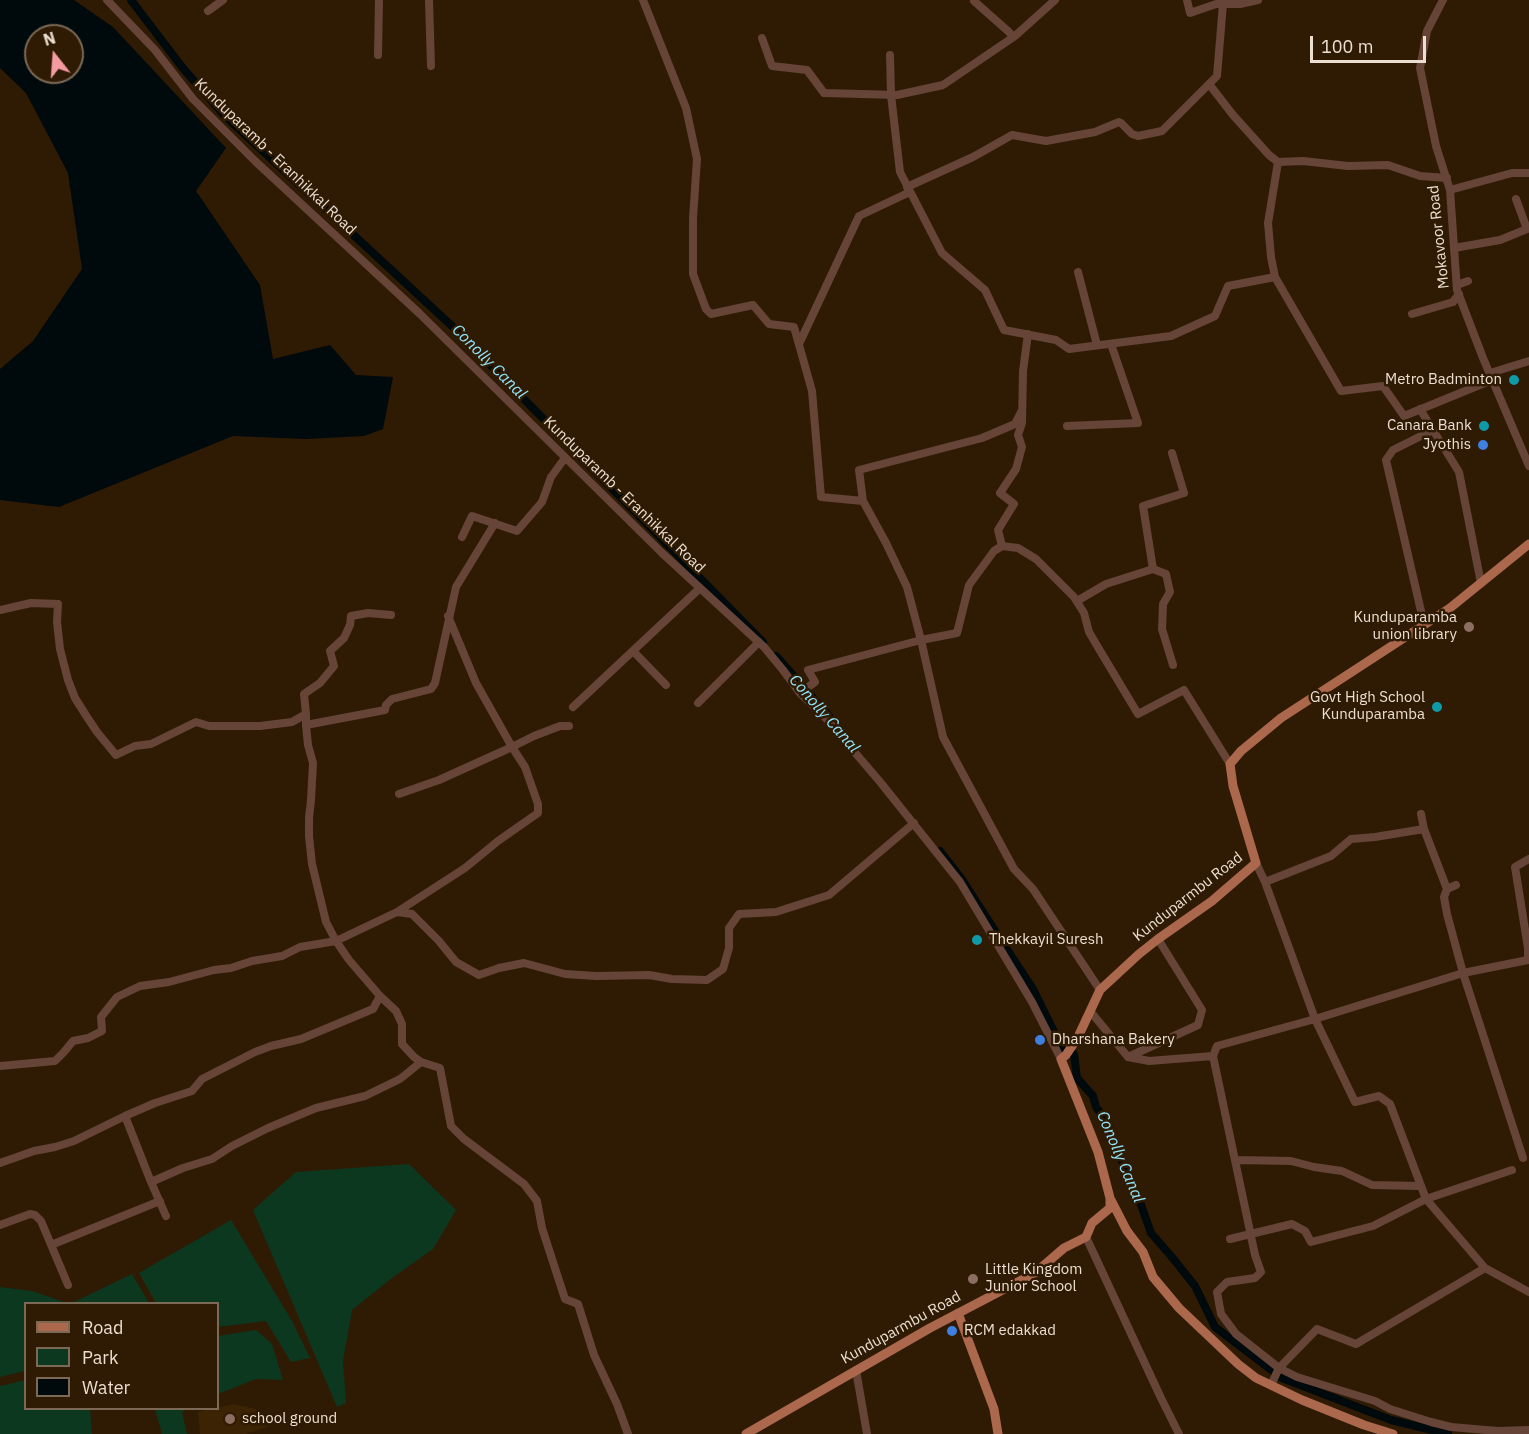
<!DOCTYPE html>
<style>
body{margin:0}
#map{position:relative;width:1529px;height:1434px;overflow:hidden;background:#2f1b04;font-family:"IBM Plex Sans",sans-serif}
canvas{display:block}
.legend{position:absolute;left:24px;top:1302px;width:195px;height:108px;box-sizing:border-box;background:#2f1b04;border:2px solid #7b6956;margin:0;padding:8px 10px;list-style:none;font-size:18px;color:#ecdfd1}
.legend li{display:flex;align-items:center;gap:12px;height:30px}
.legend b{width:30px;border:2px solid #7b6956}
.north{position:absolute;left:24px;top:24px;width:60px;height:60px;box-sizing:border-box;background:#2f1b04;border:2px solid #7b6956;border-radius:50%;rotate:343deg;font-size:16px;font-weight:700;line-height:24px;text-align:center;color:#ecdfd1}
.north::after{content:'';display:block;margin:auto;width:21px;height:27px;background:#f49aa1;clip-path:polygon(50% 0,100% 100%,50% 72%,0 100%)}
.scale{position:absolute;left:1310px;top:36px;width:116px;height:27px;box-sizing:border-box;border:3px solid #ecdfd1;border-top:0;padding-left:8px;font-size:18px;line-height:21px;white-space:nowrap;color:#ecdfd1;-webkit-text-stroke:4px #2f1b04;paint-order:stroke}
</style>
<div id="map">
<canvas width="1529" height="1434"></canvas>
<ul class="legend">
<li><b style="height:8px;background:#ac684c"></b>Road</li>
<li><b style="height:16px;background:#0c381f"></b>Park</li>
<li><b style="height:16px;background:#00090c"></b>Water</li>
</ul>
<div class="north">N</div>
<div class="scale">100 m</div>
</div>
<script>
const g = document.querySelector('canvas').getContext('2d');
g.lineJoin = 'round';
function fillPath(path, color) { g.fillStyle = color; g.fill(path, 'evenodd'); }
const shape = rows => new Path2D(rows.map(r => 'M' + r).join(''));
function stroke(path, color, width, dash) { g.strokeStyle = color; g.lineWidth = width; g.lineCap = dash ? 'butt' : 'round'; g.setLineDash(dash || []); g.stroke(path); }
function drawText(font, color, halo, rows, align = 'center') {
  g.font = font + ' "IBM Plex Sans",sans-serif'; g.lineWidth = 5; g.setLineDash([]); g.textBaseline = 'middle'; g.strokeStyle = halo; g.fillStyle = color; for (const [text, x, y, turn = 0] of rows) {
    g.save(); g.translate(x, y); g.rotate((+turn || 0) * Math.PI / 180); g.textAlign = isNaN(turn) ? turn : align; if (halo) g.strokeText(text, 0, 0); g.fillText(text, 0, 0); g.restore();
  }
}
fillPath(shape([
 [234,1404,256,1409,268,1427,245,1434,200,1434,198,1412]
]), '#3b2304');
fillPath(shape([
 [409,1164,456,1210,433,1249,392,1278,352,1310,343,1361,346,1403,337,1407,253,1210,296,1172],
 [231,1220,292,1321,310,1358,291,1362,266,1321,218,1327,218,1304,156,1303,139,1273],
 [132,1274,149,1303,75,1303,74,1302],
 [0,1287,32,1291,67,1303,26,1304,25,1371,0,1377],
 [256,1330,272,1344,283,1380,256,1379,218,1394,218,1336],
 [25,1380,26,1408,90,1409,92,1434,0,1434,0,1386],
 [155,1409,188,1409,182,1412,187,1434,162,1434]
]), '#0c381f');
fillPath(shape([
 [0,0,74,0,113,27,226,148,196,191,260,285,273,359,330,345,356,375,393,377,383,429,364,436,306,439,233,436,59,507,0,500,0,369,33,341,82,269,68,173,26,93,0,68],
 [36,36,72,36,72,72,36,72]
]), '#00090c');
stroke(shape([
 [131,0,182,67,225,116,453,327,763,642],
 [776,656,829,716],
 [940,851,961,878,1006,948,1033,989,1063,1050,1074,1054,1077,1078,1093,1096,1096,1107,1107,1122,1117,1150,1140,1202,1151,1233,1171,1256,1195,1286,1215,1327,1282,1378,1391,1420,1448,1434]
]), '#00090c', 8);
stroke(shape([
 [107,0,155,50,193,99,255,161,420,314,661,552,764,647,783,670,800,693,823,715,881,783,960,882,1032,1002,1061,1059],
 [429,0,431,66],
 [643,0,686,108,697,159,693,218,693,274,706,309,711,314,753,305,769,324,794,327,812,391,821,497,863,501,886,543,907,587,921,640,943,737,1014,869,1033,889,1100,990],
 [1443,0,1427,31,1420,68,1436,146,1450,190,1457,290,1483,358,1529,466],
 [974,1,1009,32,1013,37],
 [1223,4,1240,4,1258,0],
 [208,11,223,0],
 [762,38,772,66,807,70,824,93,897,95,943,85,1015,36,1055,0],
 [378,55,379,0],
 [890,55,891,95,900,172,942,253,985,290,1004,330,1056,340,1069,349,1171,336,1215,316,1228,286,1275,277,1341,391,1383,386,1404,416,1492,380],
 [1209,84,1233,115,1269,155,1278,162,1303,161,1348,166,1388,165,1420,176,1447,178],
 [907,187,973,157,1012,135,1046,141,1095,132,1119,122,1121,123,1132,134,1138,136,1162,131,1217,76,1223,4,1216,4,1190,13,1187,0],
 [1450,190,1512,173,1529,173],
 [1454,248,1500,240,1527,229,1516,199],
 [1078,272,1097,345],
 [1275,277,1271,257,1268,223,1278,162],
 [1457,285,1468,281],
 [1412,314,1453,302,1459,294],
 [799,344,859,216,910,192],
 [1490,373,1529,361],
 [1420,409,1459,472,1481,583],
 [1067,426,1138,423,1111,344],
 [863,501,859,470,982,438,1015,424,1021,412],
 [462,537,472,516,517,531,542,502,551,477,565,458],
 [1002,546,1018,548,1036,559,1074,597,1084,613,1089,632,1099,649,1138,714,1184,690,1230,764],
 [1153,569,1143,506,1184,493,1172,453],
 [1077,601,1106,584,1153,569,1166,574,1170,592,1163,604,1162,629,1173,665],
 [0,610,31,603,58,604,57,622,60,649,68,680,75,698,87,717,97,732,116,755,135,746,151,744,196,722,209,726,260,726,292,722,306,714,306,725,308,745,313,763,311,800,309,818,309,836,312,864,326,922,336,941,349,960,380,996,373,1009,301,1039,271,1046,255,1052,202,1079,192,1091,155,1103,125,1116,74,1141,55,1147,34,1151,0,1163],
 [1424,624,1386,460,1393,450,1433,430],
 [633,651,666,685],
 [800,693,815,682,808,670,921,640,957,633,969,585,994,551,1002,546,998,530,1014,504,1000,493,1016,469,1022,447,1018,435,1022,423,1023,371,1028,334],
 [698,703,759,642],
 [573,707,700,588],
 [306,714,304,694,320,683,334,666,330,651,344,638,350,625,351,616,368,613,391,615],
 [306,725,385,710,386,705,392,699,431,689,435,683,456,587,495,523],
 [399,794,439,780,512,747,476,683,448,616],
 [1421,814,1424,829,1447,889],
 [1529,859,1515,867,1528,948,1528,960,1463,973,1315,1019,1217,1046,1213,1056,1255,1255,1261,1272,1255,1278,1227,1282,1217,1292,1221,1314,1236,1334,1279,1368,1297,1377,1375,1401,1390,1409,1431,1422,1451,1427,1498,1431,1529,1430],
 [1256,863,1265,882,1315,1019,1355,1102,1379,1096,1390,1104,1426,1199,1485,1268],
 [1265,882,1331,856,1351,839,1375,837,1424,829],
 [1456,885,1447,889,1444,897,1447,914,1463,973,1523,1158],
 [397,912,465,868,498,841,538,813,538,804,525,767,512,747,534,736,560,726,569,726],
 [380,996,396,1011,402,1024,402,1044,414,1057,421,1062,440,1068,451,1126,464,1139,524,1184,537,1201,542,1228,565,1299,578,1304,594,1355,617,1404,628,1434],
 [1090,1011,1128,1057,1149,1061,1213,1056],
 [1128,1057,1198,1025,1202,1010,1158,939],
 [0,1066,55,1061,64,1052,73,1041,88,1038,102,1031,101,1017,117,997,140,986,169,982,214,970,231,968,252,961,282,956,300,947,336,941,397,912,412,914,439,941,456,962,479,975,499,968,524,963,565,974,596,976,649,975,672,979,707,980,723,969,729,948,729,928,739,914,776,912,829,895,914,823],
 [125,1116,151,1182],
 [1235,1160,1291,1161,1314,1167,1342,1171,1372,1185,1421,1186],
 [166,1216,151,1182,183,1168,212,1159,232,1146,268,1128,316,1108,365,1096,400,1079,421,1062],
 [0,1225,30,1214,35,1215,41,1221,68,1285],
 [1086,1237,1161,1398,1179,1434],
 [1230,1239,1292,1224,1305,1231,1311,1242,1373,1226,1426,1199,1512,1170],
 [51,1245,160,1201],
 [856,1370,867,1434],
 [1271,1385,1279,1368,1317,1329,1356,1344,1485,1268,1529,1292]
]), '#664538', 8);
stroke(shape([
 [1111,1200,1127,1231,1143,1252,1153,1277,1179,1308,1238,1364,1256,1378,1302,1400,1364,1425,1393,1434],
 [958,1313,994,1409,998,1434],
 [746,1434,930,1328,1035,1273,1064,1248,1086,1237,1092,1223,1110,1208,1110,1198,1098,1152,1061,1059,1066,1055,1078,1037,1100,990,1139,954,1158,939,1212,901,1256,863,1233,786,1230,764,1241,751,1281,718,1450,608,1529,544]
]), '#ac684c', 9);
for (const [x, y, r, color] of [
 [1514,380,6,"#0f9aa8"],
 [1484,426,6,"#0f9aa8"],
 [1483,445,6,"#3f7fe0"],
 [1469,627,6,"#8d6e63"],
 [1437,707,6,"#0f9aa8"],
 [977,940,6,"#0f9aa8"],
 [1040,1040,6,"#3f7fe0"],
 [973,1279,6,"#8d6e63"],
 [952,1331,6,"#3f7fe0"],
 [230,1419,6,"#8d6e63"]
]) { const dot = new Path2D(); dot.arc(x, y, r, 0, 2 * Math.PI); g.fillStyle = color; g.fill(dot); stroke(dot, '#2f1b04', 2); }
drawText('15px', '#ecdfd1', '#2f1b04', [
 ["Kunduparamb - Eranhikkal Road",275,157,44],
 ["Mokavoor Road",1439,237,-96],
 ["Kunduparamb - Eranhikkal Road",624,495,44],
 ["Kunduparmbu Road",1188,897,-38],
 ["Kunduparmbu Road",901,1328,-29]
]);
drawText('15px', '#ecdfd1', '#2f1b04', [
 ["Metro Badminton",1502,380],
 ["Canara Bank",1472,426],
 ["Jyothis",1471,445],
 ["Kunduparamba",1457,618],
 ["union library",1457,635],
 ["Govt High School",1425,698],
 ["Kunduparamba",1425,715],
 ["Thekkayil Suresh",989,940,"left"],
 ["Dharshana Bakery",1052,1040,"left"],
 ["Little Kingdom",985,1270,"left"],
 ["Junior School",985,1287,"left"],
 ["RCM edakkad",964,1331,"left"],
 ["school ground",242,1419,"left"]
], 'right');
drawText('italic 16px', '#91e4fa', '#2f1b04', [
 ["Conolly Canal",489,362,45],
 ["Conolly Canal",824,714,49],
 ["Conolly Canal",1120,1157,67]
]);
</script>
